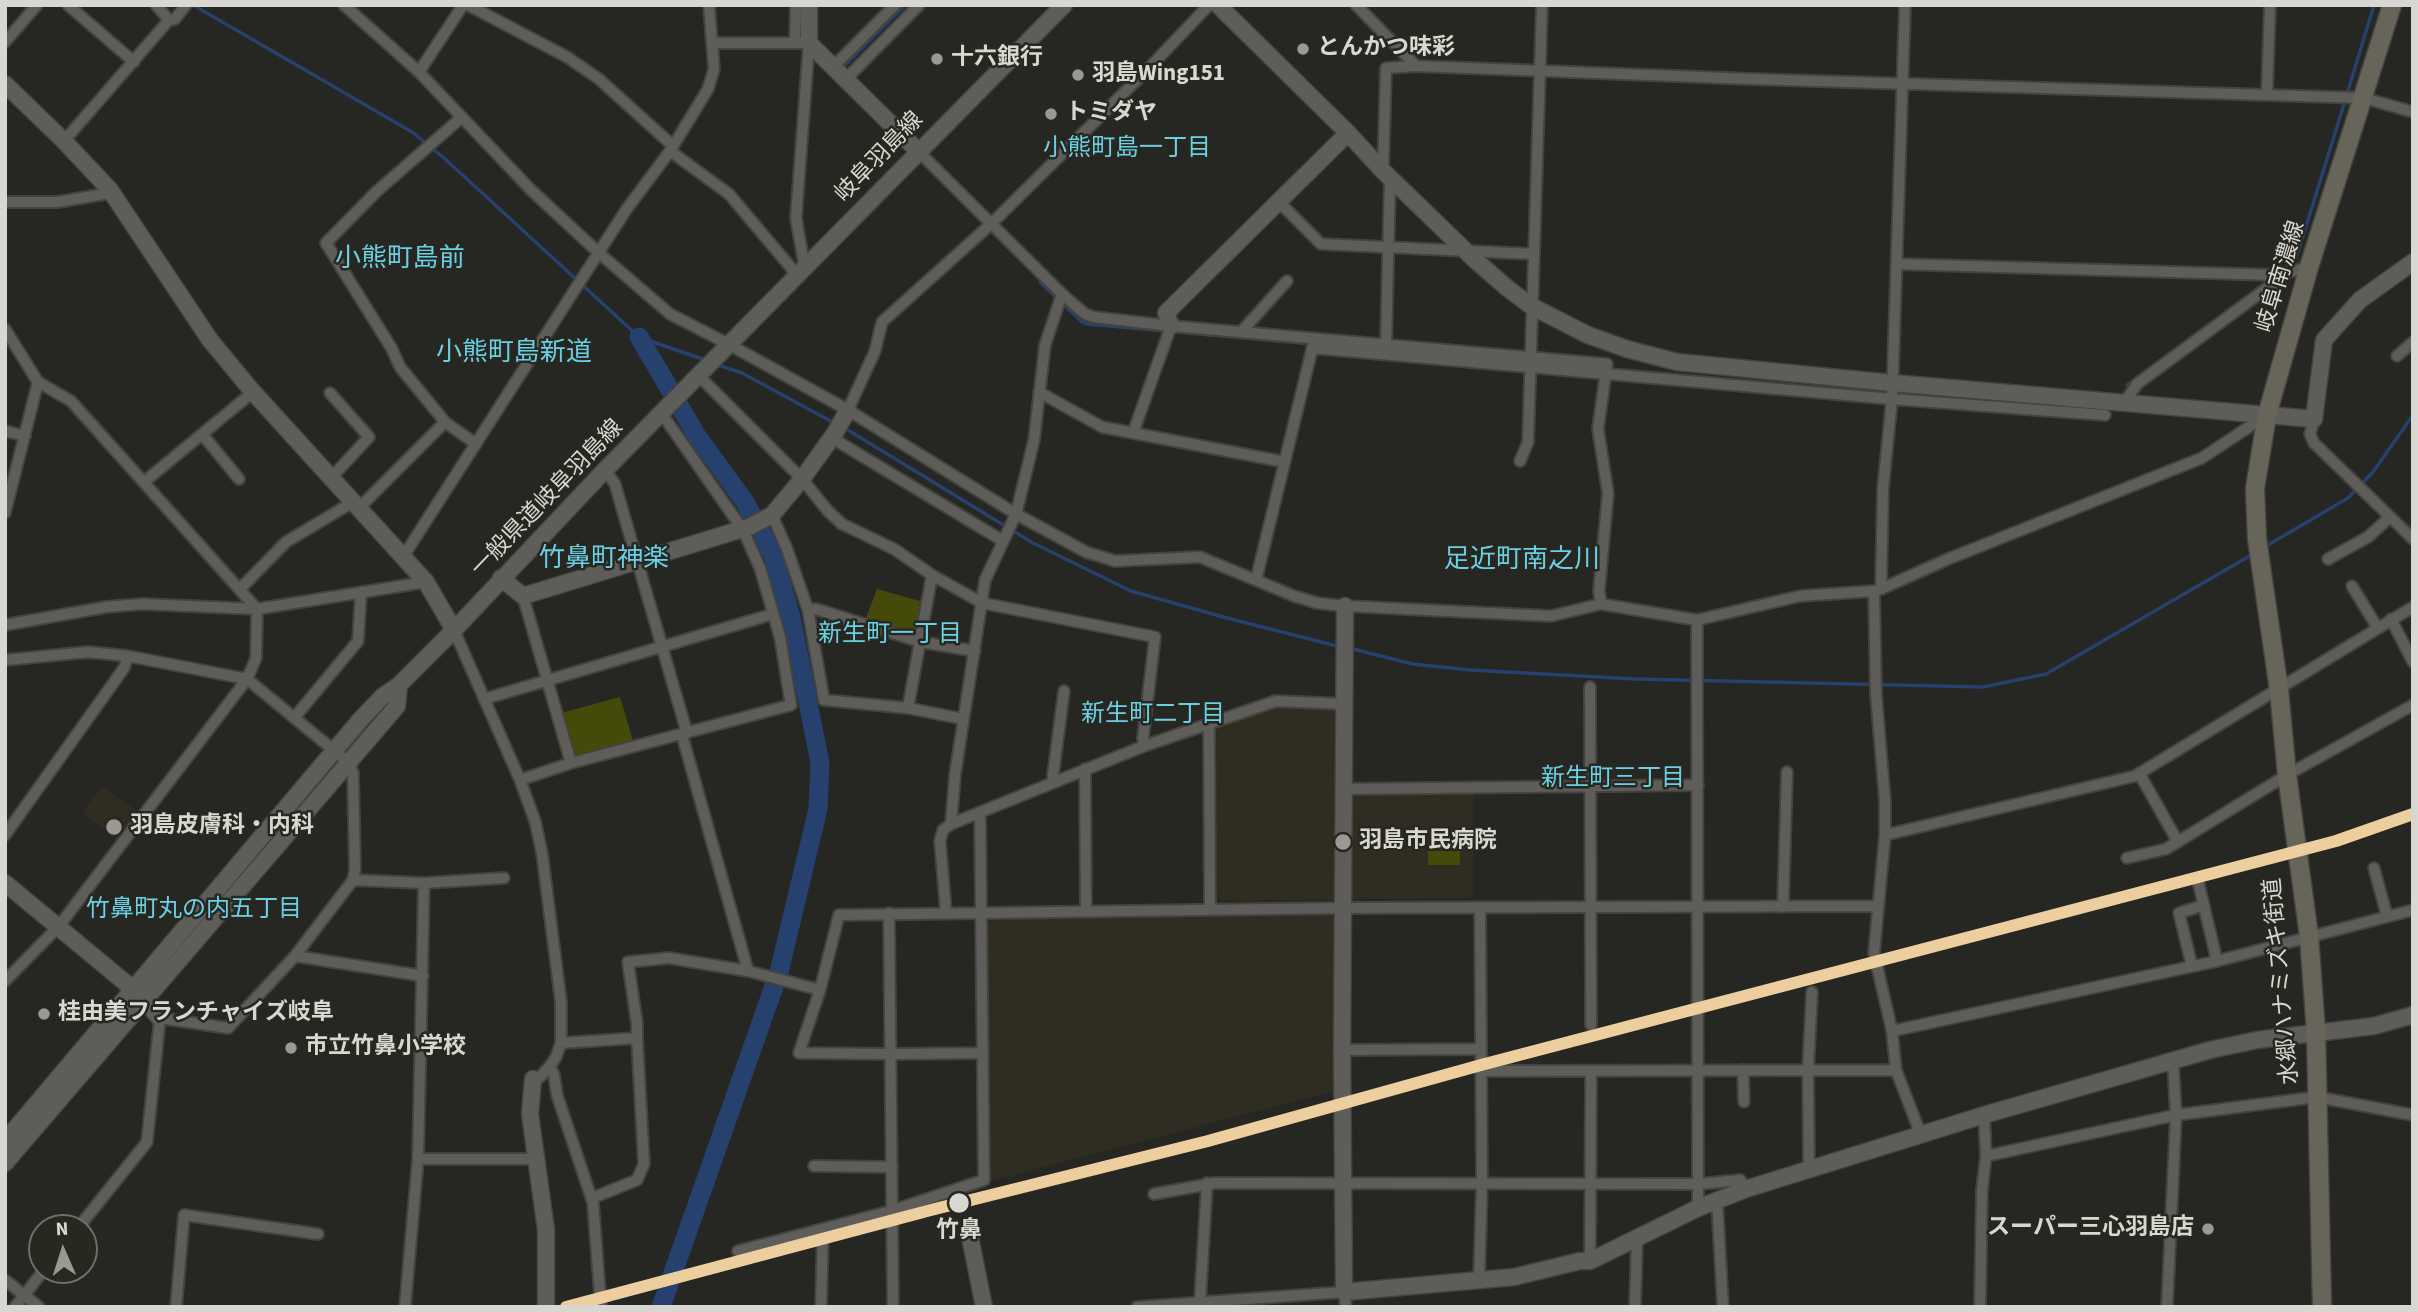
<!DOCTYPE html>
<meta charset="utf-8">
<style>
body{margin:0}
#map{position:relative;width:2418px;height:1312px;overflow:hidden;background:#262622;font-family:"Source Sans 3",sans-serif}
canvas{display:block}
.frame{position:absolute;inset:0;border:7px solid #d8d7d2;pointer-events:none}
.north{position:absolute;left:28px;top:1214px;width:70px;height:70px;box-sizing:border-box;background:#282720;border:2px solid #6e6d67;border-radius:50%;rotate:357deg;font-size:19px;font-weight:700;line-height:28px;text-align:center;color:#d8d7d2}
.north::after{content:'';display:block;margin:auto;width:24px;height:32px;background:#9a9994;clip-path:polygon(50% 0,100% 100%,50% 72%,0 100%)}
</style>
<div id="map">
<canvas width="2418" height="1312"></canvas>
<div class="frame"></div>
<div class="north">N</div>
</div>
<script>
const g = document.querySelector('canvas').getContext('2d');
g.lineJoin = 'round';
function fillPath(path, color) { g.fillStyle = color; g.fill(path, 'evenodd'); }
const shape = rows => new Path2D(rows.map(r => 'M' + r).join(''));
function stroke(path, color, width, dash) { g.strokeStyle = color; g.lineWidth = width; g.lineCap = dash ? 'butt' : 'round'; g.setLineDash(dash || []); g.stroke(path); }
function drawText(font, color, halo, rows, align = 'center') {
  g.font = font + ' "Source Sans 3","Noto Sans JP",sans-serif'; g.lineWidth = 5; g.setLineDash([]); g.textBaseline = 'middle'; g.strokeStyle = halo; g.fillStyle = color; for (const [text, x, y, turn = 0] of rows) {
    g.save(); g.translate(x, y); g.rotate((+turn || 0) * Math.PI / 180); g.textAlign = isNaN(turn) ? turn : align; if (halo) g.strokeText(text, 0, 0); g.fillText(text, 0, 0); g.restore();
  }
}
fillPath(shape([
 [1276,704,1336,708,1335,791,1470,790,1473,794,1473,894,1470,898,1222,901,1213,891,1212,725],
 [102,786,140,813,118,840,82,813],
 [1332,915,1339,922,1334,1091,991,1181,989,1169,986,925,995,917]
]), '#2f2d21');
fillPath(shape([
 [877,589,920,601,915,633,866,618],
 [620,697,633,741,575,756,561,713],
 [1428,851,1460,851,1460,865,1428,865]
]), '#454a0b');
stroke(shape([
 [193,5,412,132,444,158,639,337,708,361],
 [842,68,905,5],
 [2347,94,2374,5],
 [2284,270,2295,260,2299,249,2345,101],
 [1040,282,1082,322,1087,324,1311,344],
 [718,365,742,373,836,424],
 [1608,369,1656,373],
 [2127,385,2134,380],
 [843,427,1033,543,1131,591,1227,618,1341,647],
 [2263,548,2348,498,2373,472,2413,415],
 [1349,648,1413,664,1470,670,1636,679,1983,687,2046,674,2253,554]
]), '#26416e', 3.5);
stroke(shape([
 [639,337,697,436,745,502,773,555,791,617,820,763,818,809,779,972,661,1307]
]), '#26416e', 19);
const street = shape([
 [68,5,134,62],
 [156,5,169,20],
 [344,5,419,72,531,190,599,253,670,314,730,345,848,410,1016,514,1086,552,1115,561,1200,557,1294,596,1317,603,1345,606,1551,616,1601,604,1697,620,1800,596,1874,591,1881,589,1948,559,2202,458,2267,415],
 [468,5,567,57,599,79,673,146],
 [1356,5,1416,66],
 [5,42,37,5],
 [714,43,809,43,796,218,805,269],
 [795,43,796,5],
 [834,66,895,5],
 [419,72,463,5],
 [847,78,919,5],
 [2267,93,2270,5],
 [462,117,376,192,326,243,392,349,400,367,445,422,476,444],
 [64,141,169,20,175,19,186,5],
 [670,151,729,194,798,276],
 [918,151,1062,294,1085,314,1094,317,1171,326,1607,364,1598,429,1608,493,1599,591,1601,604],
 [1383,171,1386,68,1416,66,1752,79,2364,98,2413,112],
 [1278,201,1321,244,1533,254],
 [5,202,58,202,104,194,110,190],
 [1897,264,2275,275,2309,267],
 [1062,294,1045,345,1034,440,1016,514,985,580,955,775,951,824,1144,746,1276,701,1343,704],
 [5,329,38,382,5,513],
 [1242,331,1287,281],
 [1386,345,1390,178],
 [1312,348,1892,399,2105,415],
 [2397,356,2413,342],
 [698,375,802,479,828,511,842,524,894,549,932,575,908,708],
 [1039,392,1102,427,1285,462],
 [330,393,369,437,331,478],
 [2125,402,2137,384,2286,274],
 [848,410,875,351,882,322,991,224,1148,69,1209,5],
 [2314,419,2310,434,2314,443,2413,539],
 [5,431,25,436],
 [1133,433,1171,326],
 [202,434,239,479],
 [832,438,1003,541],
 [1520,461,1528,442,1542,5],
 [605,470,615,484,687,733],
 [144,482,253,392],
 [359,508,445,422],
 [772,515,787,549,808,610,824,700,908,708,963,719],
 [403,557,626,210,670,151,708,89,714,69,709,5],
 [2328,559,2368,537,2390,517],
 [932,575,982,603,1155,637,1143,738,1144,746],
 [1256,580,1314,341],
 [2352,586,2377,627],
 [240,589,286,542,353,502],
 [1881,589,1883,488,1892,399,1905,5],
 [1874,591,1876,694,1885,801,1885,835,1874,953,1892,1031,1896,1070,1921,1135],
 [523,596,571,763],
 [808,610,816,609,921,642,975,651],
 [2391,619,2413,662],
 [1697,620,1698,1208],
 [5,625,106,607,142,604,257,609,426,582],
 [454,630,520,780,535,821,542,853,561,1002,561,1043,556,1057,550,1066,540,1077,533,1079],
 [5,660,88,652,128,656],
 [1590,687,1591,1025],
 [484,699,773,614],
 [294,718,358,641,361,592],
 [1209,724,1210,909],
 [682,735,748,971],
 [1085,769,1086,911],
 [2139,773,2178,842],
 [520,780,571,763,791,705,780,637,760,568,743,530,662,414],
 [1054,782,1053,775,1064,691],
 [1343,789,1698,785],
 [5,835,124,668,128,656,247,679,348,762,353,773,355,870,353,880,295,956,228,1028,160,1018,147,1142,78,1228],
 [1885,835,2135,776,2413,607],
 [2127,858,2166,849,2287,775,2413,705],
 [2374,868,2387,916],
 [353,880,424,883,504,878],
 [2198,881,2217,961],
 [1783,907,1787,772],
 [946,912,940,841,943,830,951,824],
 [889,913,893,1307],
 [295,956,423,976],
 [2192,966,2179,913,2204,905],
 [5,981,59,926,247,679,256,658,257,609,71,401,38,382],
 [1892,1031,2217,961,2413,910],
 [561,1043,637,1038,637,1024,628,962,669,958,748,971,820,990],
 [1342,1050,1481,1049],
 [983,1053,890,1054,799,1053,820,990,839,915,1344,908,1878,906],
 [550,1066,554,1075,557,1095,593,1203,601,1307],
 [1743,1070,1744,1102],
 [1481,1071,1896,1070],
 [1986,1156,2176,1115,2317,1097,2413,1115],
 [418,1159,535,1159],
 [814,1166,892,1167],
 [1809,1168,1808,1070,1812,992],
 [1154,1194,1215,1183,1699,1184,1740,1180,1746,1189],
 [592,1198,637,1180,644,1164,637,1038],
 [1717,1201,1723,1307],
 [738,1251,891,1211,984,1180,980,812],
 [1590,1261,1591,1071],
 [5,1280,39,1307],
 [1479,1281,1482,1182,1480,908],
 [1200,1301,1207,1183],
 [15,1307,44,1270],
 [176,1307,184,1215,318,1234],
 [405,1307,418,1159,424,883],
 [821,1307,823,1229],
 [1137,1307,1344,1292,1346,1307],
 [1635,1307,1637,1239],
 [1980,1307,1982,1190,1986,1156,1984,1115],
 [2167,1307,2176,1115,2173,1061]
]);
const secondary = shape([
 [809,5,809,43,918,151],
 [1218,5,1348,133,1383,171,1474,259,1506,287,1531,306,1588,335,1627,349,1677,362,1892,383,2314,419,2324,340,2360,300,2413,262],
 [5,84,64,141,110,190,210,340,253,392,426,582,454,630],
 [1171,326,1166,313,1348,133],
 [501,578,523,596,749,527,772,515,802,479,835,433,848,410],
 [1345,606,1342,1050,1344,1292,1514,1277,1580,1261,1590,1261,1698,1208,1746,1189,1984,1115,2210,1050,2257,1040,2374,1026,2413,1015],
 [5,883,133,989,160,1018],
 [533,1079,530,1114,546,1230,546,1307],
 [5,1141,361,719,383,696,399,685,454,630,605,470,1064,5],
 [5,1163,397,706,399,685],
 [970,1237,984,1307]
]);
const primary = shape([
 [2322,1307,2316,1032,2309,936,2287,775,2279,690,2257,539,2255,488,2267,415,2309,267,2392,5]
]);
stroke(street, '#43433f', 14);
stroke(secondary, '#43433f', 19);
stroke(primary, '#43433f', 21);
stroke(street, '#5e5d5a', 10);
stroke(secondary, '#5e5d5a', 16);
stroke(primary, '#67655a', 18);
stroke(shape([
 [566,1307,931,1210,1208,1141,1481,1065,2336,841,2413,814]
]), '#edcf9f', 12);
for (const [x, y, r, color] of [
 [1303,49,7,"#9a9994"],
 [937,59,7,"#9a9994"],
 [1078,75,7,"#9a9994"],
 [1051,114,7,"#9a9994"],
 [114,827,9,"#9a9994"],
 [1343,842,9,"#9a9994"],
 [44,1014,7,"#9a9994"],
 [291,1048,7,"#9a9994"],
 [959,1203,11,"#d8d7d2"],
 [2208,1229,7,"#9a9994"]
]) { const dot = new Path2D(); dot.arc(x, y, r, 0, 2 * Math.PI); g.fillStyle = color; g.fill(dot); stroke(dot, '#282720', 2.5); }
drawText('bold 23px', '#d8d7d2', '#282720', [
 ["とんかつ味彩",1317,49],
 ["十六銀行",951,59],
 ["羽島Wing151",1092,75],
 ["トミダヤ",1065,114],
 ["羽島皮膚科・内科",130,827],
 ["羽島市民病院",1359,842],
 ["桂由美フランチャイズ岐阜",58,1014],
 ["市立竹鼻小学校",305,1048],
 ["スーパー三心羽島店",2194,1229,"right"]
], 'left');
drawText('23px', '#d8d7d2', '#282720', [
 ["岐阜羽島線",880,158,-46],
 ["岐阜南濃線",2282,277,-73],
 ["一般県道岐阜羽島線",548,499,-46],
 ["水郷ハナミズキ街道",2283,981,-95]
]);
drawText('bold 23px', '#d8d7d2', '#282720', [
 ["竹鼻",959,1232]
]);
drawText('24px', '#69d0e6', '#282720', [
 ["小熊町島一丁目",1127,150],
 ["新生町一丁目",890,636],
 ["新生町二丁目",1153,716],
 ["新生町三丁目",1613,780],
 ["竹鼻町丸の内五丁目",194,911]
]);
drawText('26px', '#69d0e6', '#282720', [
 ["小熊町島前",400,260],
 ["小熊町島新道",514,354],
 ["竹鼻町神楽",604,560],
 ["足近町南之川",1522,561]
]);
</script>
